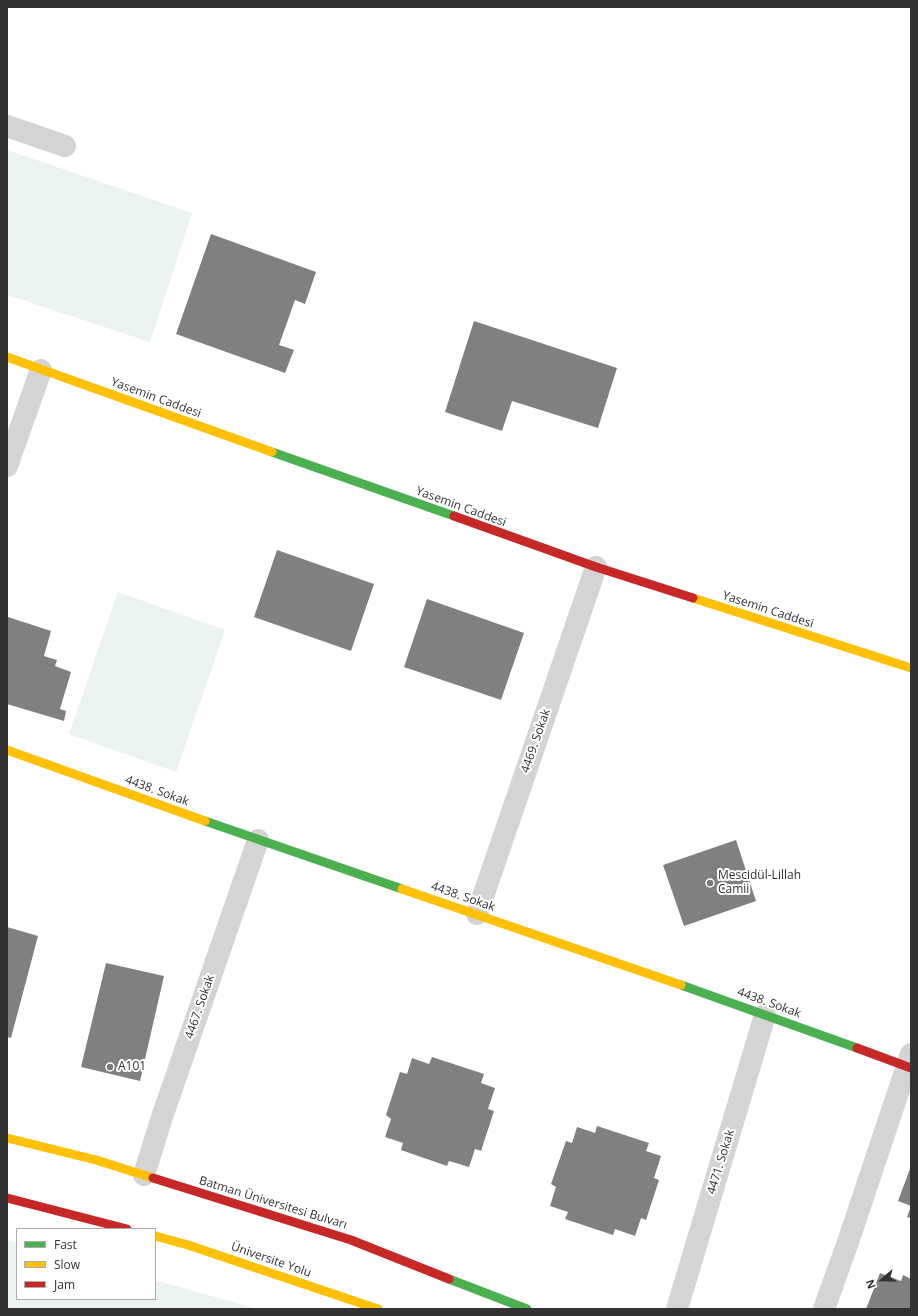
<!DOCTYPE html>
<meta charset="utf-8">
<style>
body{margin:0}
#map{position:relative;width:918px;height:1316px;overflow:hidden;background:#fff;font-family:"Open Sans",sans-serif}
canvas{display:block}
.frame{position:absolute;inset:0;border:8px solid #323232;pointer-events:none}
.legend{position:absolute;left:16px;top:1228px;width:140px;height:72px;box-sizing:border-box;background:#fff;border:1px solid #adadad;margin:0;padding:5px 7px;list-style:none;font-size:12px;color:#323232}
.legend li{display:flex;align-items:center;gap:8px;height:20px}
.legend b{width:20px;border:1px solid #adadad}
.north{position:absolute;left:862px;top:1260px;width:40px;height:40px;-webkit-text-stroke:3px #fff;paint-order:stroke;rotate:250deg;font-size:11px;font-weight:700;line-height:16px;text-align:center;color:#323232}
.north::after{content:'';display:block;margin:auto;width:14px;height:18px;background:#323232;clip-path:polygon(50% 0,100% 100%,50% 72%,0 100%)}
</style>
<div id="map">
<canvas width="918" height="1316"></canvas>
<div class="frame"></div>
<ul class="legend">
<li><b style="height:5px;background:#4caf50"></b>Fast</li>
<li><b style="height:5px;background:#ffc107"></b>Slow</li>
<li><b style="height:5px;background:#c62828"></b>Jam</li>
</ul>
<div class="north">N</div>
</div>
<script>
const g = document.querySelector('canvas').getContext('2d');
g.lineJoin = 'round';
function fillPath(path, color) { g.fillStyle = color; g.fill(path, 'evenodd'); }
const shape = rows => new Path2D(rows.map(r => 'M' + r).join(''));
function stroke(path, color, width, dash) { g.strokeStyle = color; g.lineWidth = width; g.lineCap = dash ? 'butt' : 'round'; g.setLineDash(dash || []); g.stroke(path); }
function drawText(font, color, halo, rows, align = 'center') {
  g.font = font + ' "Open Sans",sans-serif'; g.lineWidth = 4; g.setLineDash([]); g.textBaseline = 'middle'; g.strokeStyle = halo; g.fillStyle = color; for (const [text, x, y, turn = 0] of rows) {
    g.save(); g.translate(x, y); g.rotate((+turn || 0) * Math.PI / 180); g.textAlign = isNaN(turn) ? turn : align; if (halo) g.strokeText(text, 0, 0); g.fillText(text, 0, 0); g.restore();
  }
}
fillPath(shape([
 [7,150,192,213,150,342,7,295],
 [118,592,225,630,176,772,69,734],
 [7,1240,17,1243,17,1299,155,1299,155,1280,257,1309,7,1309]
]), '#eaf3f1');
fillPath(shape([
 [211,234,316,272,305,304,295,300,279,345,294,350,285,373,176,334],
 [474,321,617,368,598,428,512,401,502,431,445,412],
 [277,550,374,584,351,651,254,617],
 [427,599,524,633,501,700,404,667],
 [8,617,51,631,44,656,57,660,55,666,71,672,60,709,66,711,64,721,7,704],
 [736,840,756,901,684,926,663,865],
 [7,927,38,936,11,1038,7,1037],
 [106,963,164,976,140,1081,81,1067],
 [432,1057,484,1074,481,1083,495,1088,488,1109,494,1111,481,1151,475,1149,469,1167,449,1161,447,1166,401,1150,403,1143,385,1137,391,1119,386,1115,400,1072,407,1074,412,1058,429,1064],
 [597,1126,649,1143,646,1151,661,1156,654,1178,659,1180,646,1220,641,1218,635,1236,615,1229,613,1235,565,1219,568,1212,550,1206,556,1187,551,1184,566,1141,572,1143,577,1127,595,1133],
 [911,1166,911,1218,907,1217,911,1206,898,1201],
 [880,1273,901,1281,903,1275,911,1279,911,1309,866,1309]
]), '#808080');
stroke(shape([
 [7,126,65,146],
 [7,466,41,370],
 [477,914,596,567],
 [144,1175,162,1117,258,840],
 [677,1309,765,1015],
 [824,1309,848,1242,911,1054]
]), '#d4d4d4', 22);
stroke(shape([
 [272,452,454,516],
 [205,821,402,889],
 [681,985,857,1048],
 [449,1279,527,1309]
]), '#4caf50', 9);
stroke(shape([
 [7,357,272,452],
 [693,598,911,668],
 [7,750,205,821],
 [402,889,681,985],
 [7,1138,96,1160,153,1178],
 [155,1236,188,1245,378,1309]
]), '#ffc107', 9);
stroke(shape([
 [454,516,596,567,693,598],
 [857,1048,911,1068],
 [153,1178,351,1240,449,1279],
 [7,1198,127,1229]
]), '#c62828', 9);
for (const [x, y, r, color] of [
 [710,883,4,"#7a7a7a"],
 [110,1067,4,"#7a7a7a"]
]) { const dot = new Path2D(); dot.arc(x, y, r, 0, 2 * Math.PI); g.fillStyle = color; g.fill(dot); stroke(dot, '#fff', 1.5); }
drawText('12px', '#323232', '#fff', [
 ["Yasemin Caddesi",156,398,20],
 ["Yasemin Caddesi",461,507,20],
 ["Yasemin Caddesi",768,610,18],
 ["4469. Sokak",536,741,-71],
 ["4438. Sokak",157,791,20],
 ["4438. Sokak",463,897,19],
 ["4438. Sokak",769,1003,20],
 ["4467. Sokak",200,1007,-71],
 ["4471. Sokak",721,1162,-73],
 ["Batman Üniversitesi Bulvarı",273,1203,17],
 ["Üniversite Yolu",271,1260,19]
]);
drawText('12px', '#323232', '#fff', [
 ["Mescidül-Lillah",718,876],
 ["Camii",718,890],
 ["A101",118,1067]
], 'left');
</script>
